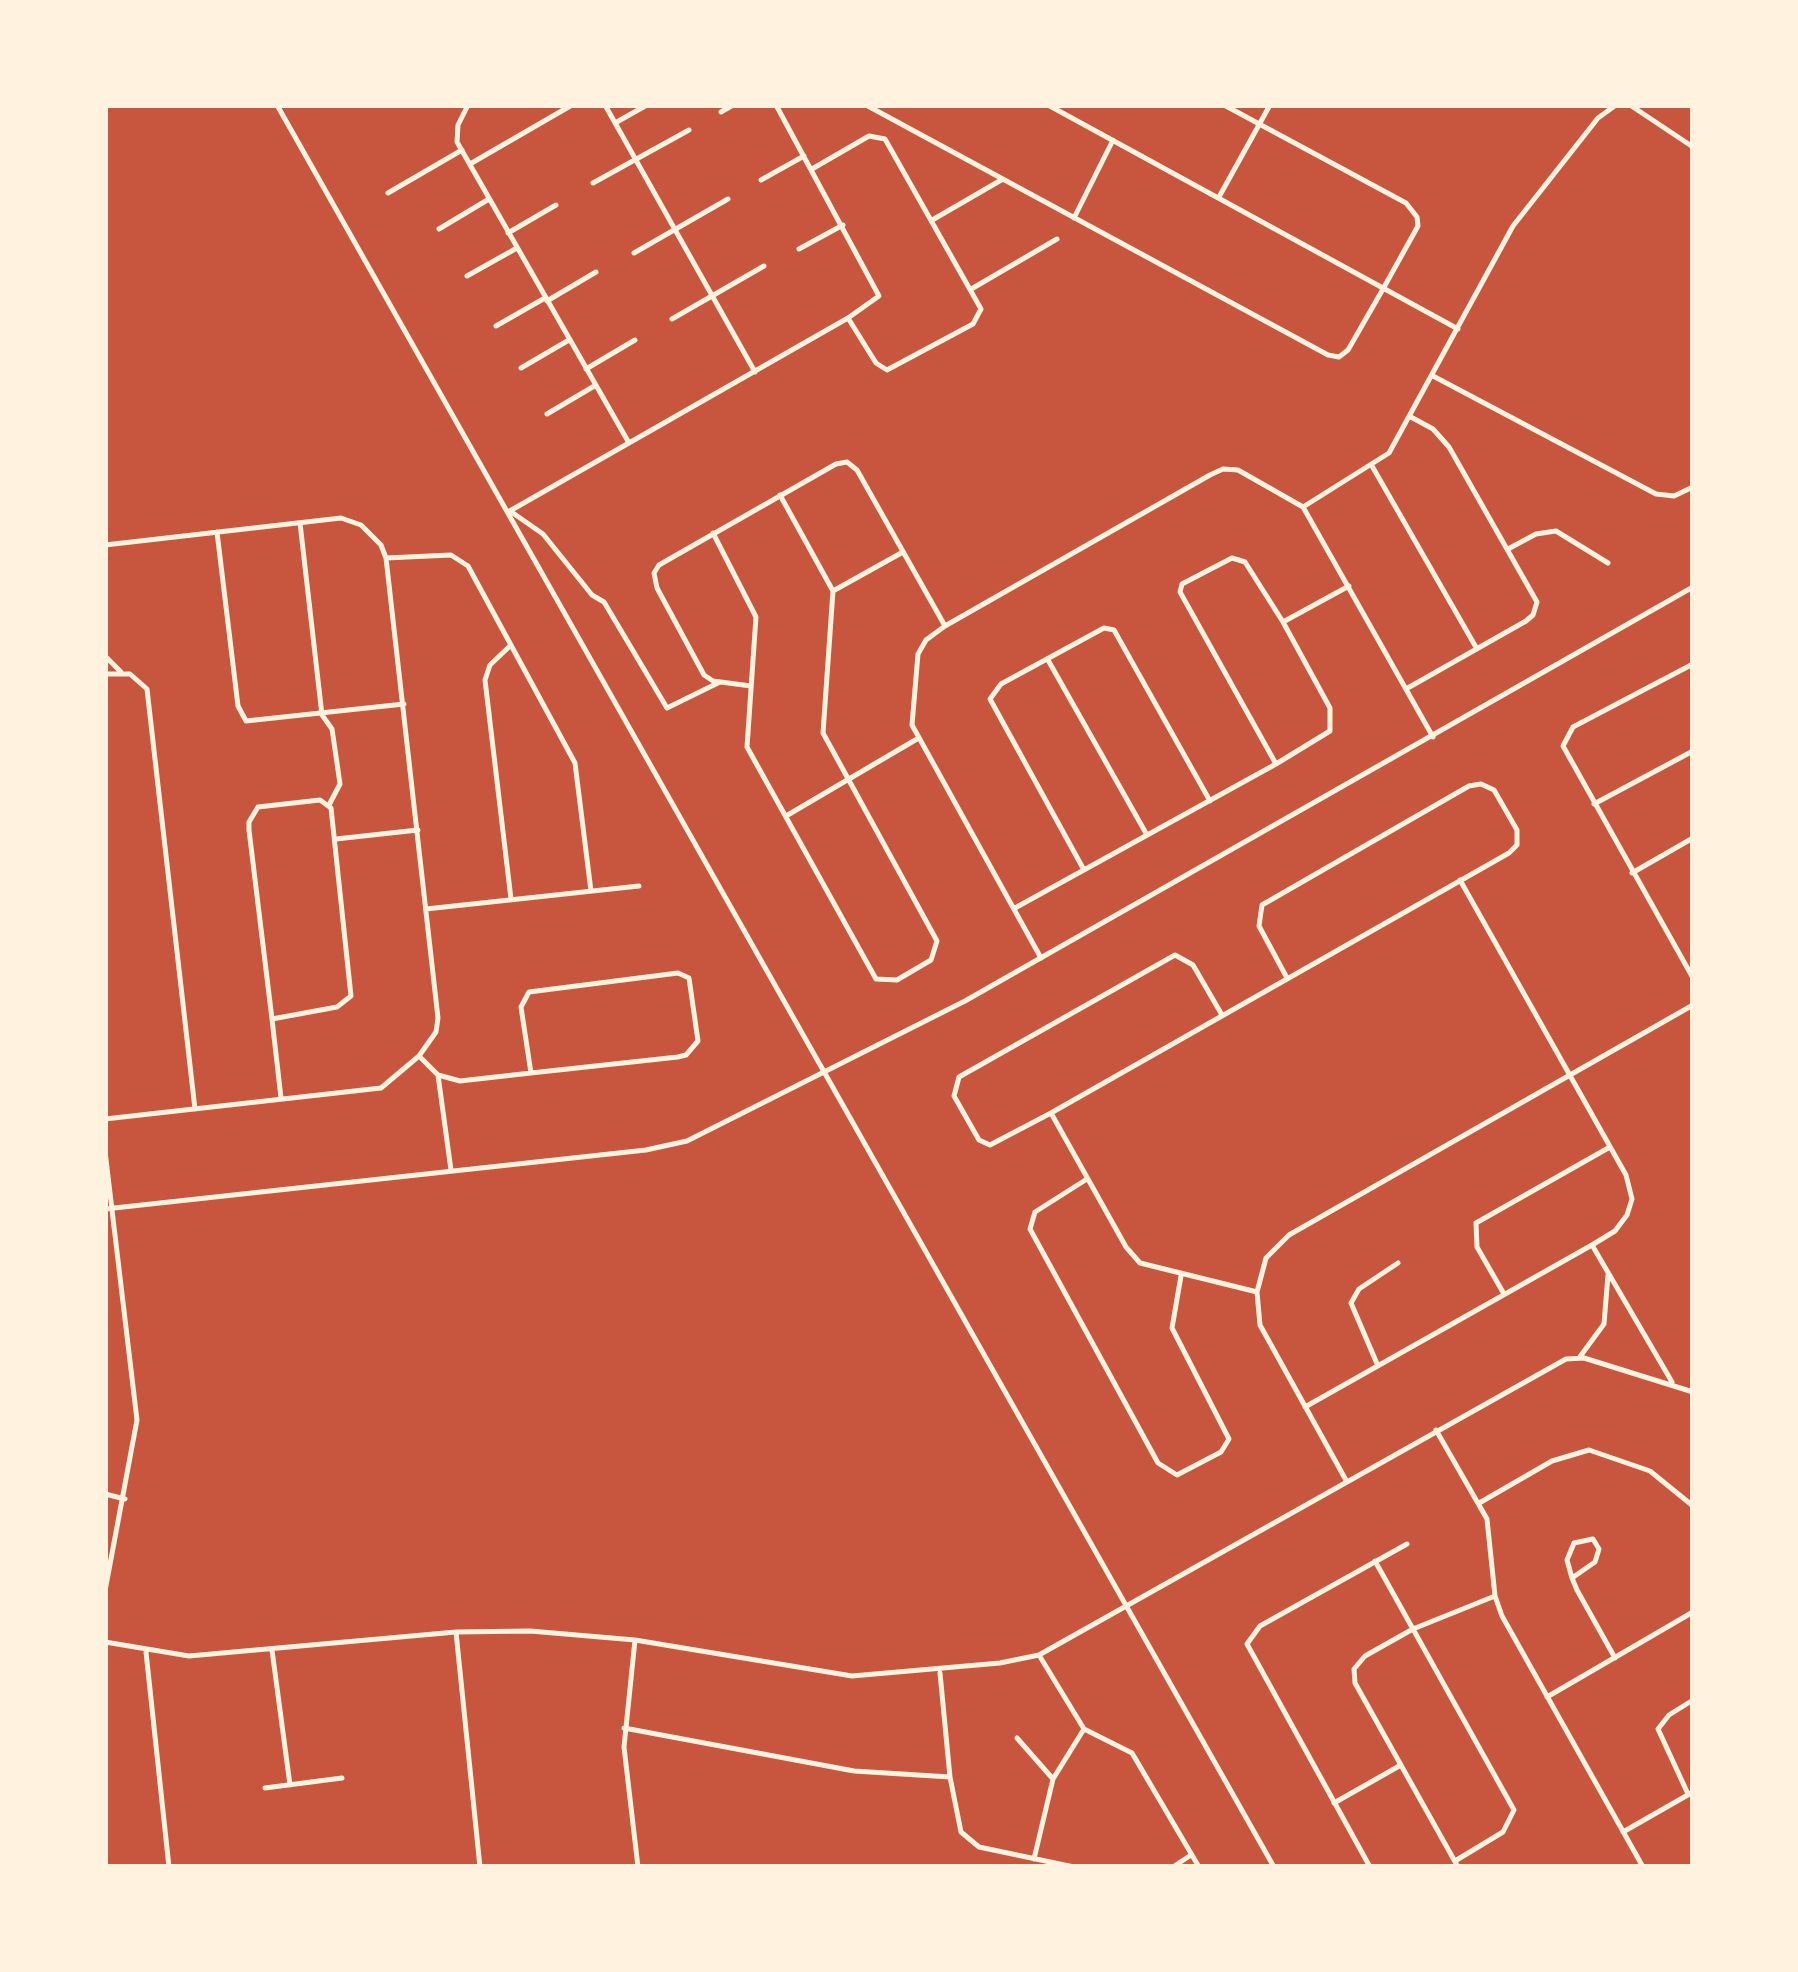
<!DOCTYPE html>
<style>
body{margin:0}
#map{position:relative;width:1798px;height:1972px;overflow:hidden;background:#c8553d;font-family:"Source Sans 3",sans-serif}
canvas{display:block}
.frame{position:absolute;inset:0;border:108px solid #fff3e0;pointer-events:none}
</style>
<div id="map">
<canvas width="1798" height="1972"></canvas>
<div class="frame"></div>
</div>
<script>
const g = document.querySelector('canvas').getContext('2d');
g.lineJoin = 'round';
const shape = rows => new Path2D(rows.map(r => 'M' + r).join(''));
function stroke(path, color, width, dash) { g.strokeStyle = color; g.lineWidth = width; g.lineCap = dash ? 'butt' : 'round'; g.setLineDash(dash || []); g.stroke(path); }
stroke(shape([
 [468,105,458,125,457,142,629,443],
 [605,105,755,372],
 [866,105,1328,355,1339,357,1348,350,1383,289,1418,226,1417,217,1406,203,1224,105],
 [1048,105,1458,329],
 [1630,105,1693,147],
 [721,112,733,105],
 [615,123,647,105],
 [470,164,572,105],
 [812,169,869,136,885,139,981,309,973,324,887,370,876,363,848,318],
 [761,180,804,156],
 [593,183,689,130],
 [388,193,462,150],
 [1219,197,1270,105],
 [1074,218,1113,140],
 [934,219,1003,179],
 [439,229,489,199],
 [508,233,556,205],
 [799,249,843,225],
 [634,253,728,199],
 [467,276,517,248],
 [973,288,1057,239],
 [547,301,596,272],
 [672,319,764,266],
 [496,326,545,298],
 [521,368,569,340],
 [586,369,635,340],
 [1433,376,1656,494,1674,496,1693,487],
 [547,414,596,385],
 [1372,466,1477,649],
 [1303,507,1389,453,1513,226,1598,118,1616,105],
 [510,511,543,534,592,595,604,602,667,708,720,682],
 [508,512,848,318,879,296,776,105],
 [300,523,322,715,332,729,337,763,340,784,329,805],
 [217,532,238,706,246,721,404,704],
 [713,533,756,617,747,747,876,979,897,980,931,960,937,941,823,733,833,591,780,495],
 [105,545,341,518,361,525,381,545,386,558,438,1018,436,1032,419,1056,381,1088,105,1119],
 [1508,549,1536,534,1556,531,1608,563],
 [386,558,451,555,468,566,575,763,591,891],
 [833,591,903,552],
 [1283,622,1349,586],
 [105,656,121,672],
 [1048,660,1147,835],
 [1693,664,1573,727,1563,746,1693,978],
 [105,674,130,674,147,689,195,1109],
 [751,686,713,681,704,675,657,588,654,573,659,565,836,464,847,462,857,470,945,626],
 [1406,689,1526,621,1533,615,1537,602,1449,447,1433,429,1409,416],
 [1594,804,1693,751],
 [786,816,917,739],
 [336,839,418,830],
 [1084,870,990,699,1001,684,1104,628,1114,630,1210,801],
 [1632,873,1693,838],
 [511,899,485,680,490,665,511,645],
 [1015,908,1276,764,1330,731,1330,708,1283,622,1245,562,1232,558,1182,584,1180,592,1276,764],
 [426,909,639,886],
 [1041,958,912,725,918,654,926,640,945,626,1210,475,1223,469,1238,470,1303,507,1433,737],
 [1222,1015,1193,965,1175,955,959,1077,954,1096,979,1140,990,1145,1051,1113,1509,853,1517,845,1517,830,1494,790,1481,784,1469,786,1262,905,1259,926,1287,978],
 [272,1019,337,1007,351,996,331,808,320,800,258,807,249,822,249,830,272,1019,281,1098],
 [420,1057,438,1075,460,1081,531,1073,678,1057,686,1055,698,1041,689,978,678,973,529,992,521,1007,531,1073],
 [823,1070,1274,1867],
 [438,1075,451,1170],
 [1051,1113,1126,1247,1140,1263,1257,1292],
 [105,1151,137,1420,105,1591],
 [1087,1179,1035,1212,1030,1229,1158,1463,1177,1475,1221,1452,1229,1439,1172,1328,1181,1276],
 [1592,1245,1672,1382],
 [1504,1294,1477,1247,1476,1223,1610,1147],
 [1579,1358,1604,1324,1608,1275],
 [1378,1366,1351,1303,1359,1289,1398,1263],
 [1305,1407,1592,1245,1615,1231,1627,1215,1632,1199,1626,1175,1460,880],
 [1436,1430,1487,1519,1495,1596,1502,1616,1643,1867],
 [1347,1482,1260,1325,1257,1292,1266,1258,1289,1235,1693,1005],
 [105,1494,125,1499],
 [1481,1502,1552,1461,1589,1450,1650,1471,1693,1506],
 [1375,1561,1514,1810,1503,1832,1455,1861],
 [1572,1578,1595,1562,1599,1549,1593,1539,1574,1543,1567,1560,1572,1578,1577,1590,1615,1658],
 [456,1632,480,1867],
 [635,1640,624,1747,638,1867],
 [105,1642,189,1656,456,1632,530,1631,635,1640,852,1676,1000,1663,1039,1655,1566,1359,1584,1358,1693,1392],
 [272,1650,290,1785],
 [146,1652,169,1867],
 [1039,1655,1084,1729,1132,1753,1199,1867],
 [940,1673,950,1777,961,1832,979,1847,1074,1867],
 [1547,1697,1693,1612],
 [624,1728,854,1771,950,1777],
 [1017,1738,1053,1779],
 [265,1788,342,1778],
 [1688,1794,1658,1729,1669,1715,1693,1700],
 [1334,1803,1401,1765],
 [1623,1832,1693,1792],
 [1034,1859,1053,1779,1084,1729],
 [316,1867,345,1867],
 [1173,1867,1191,1855],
 [1370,1867,1247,1644,1260,1626,1407,1544],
 [1458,1867,1355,1683,1354,1669,1365,1656,1413,1629,1495,1596]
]), '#fff3e0', 5);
stroke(shape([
 [277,105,823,1070],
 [105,1209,646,1150,687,1141,965,1001,1693,587]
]), '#fff3e0', 5);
</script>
